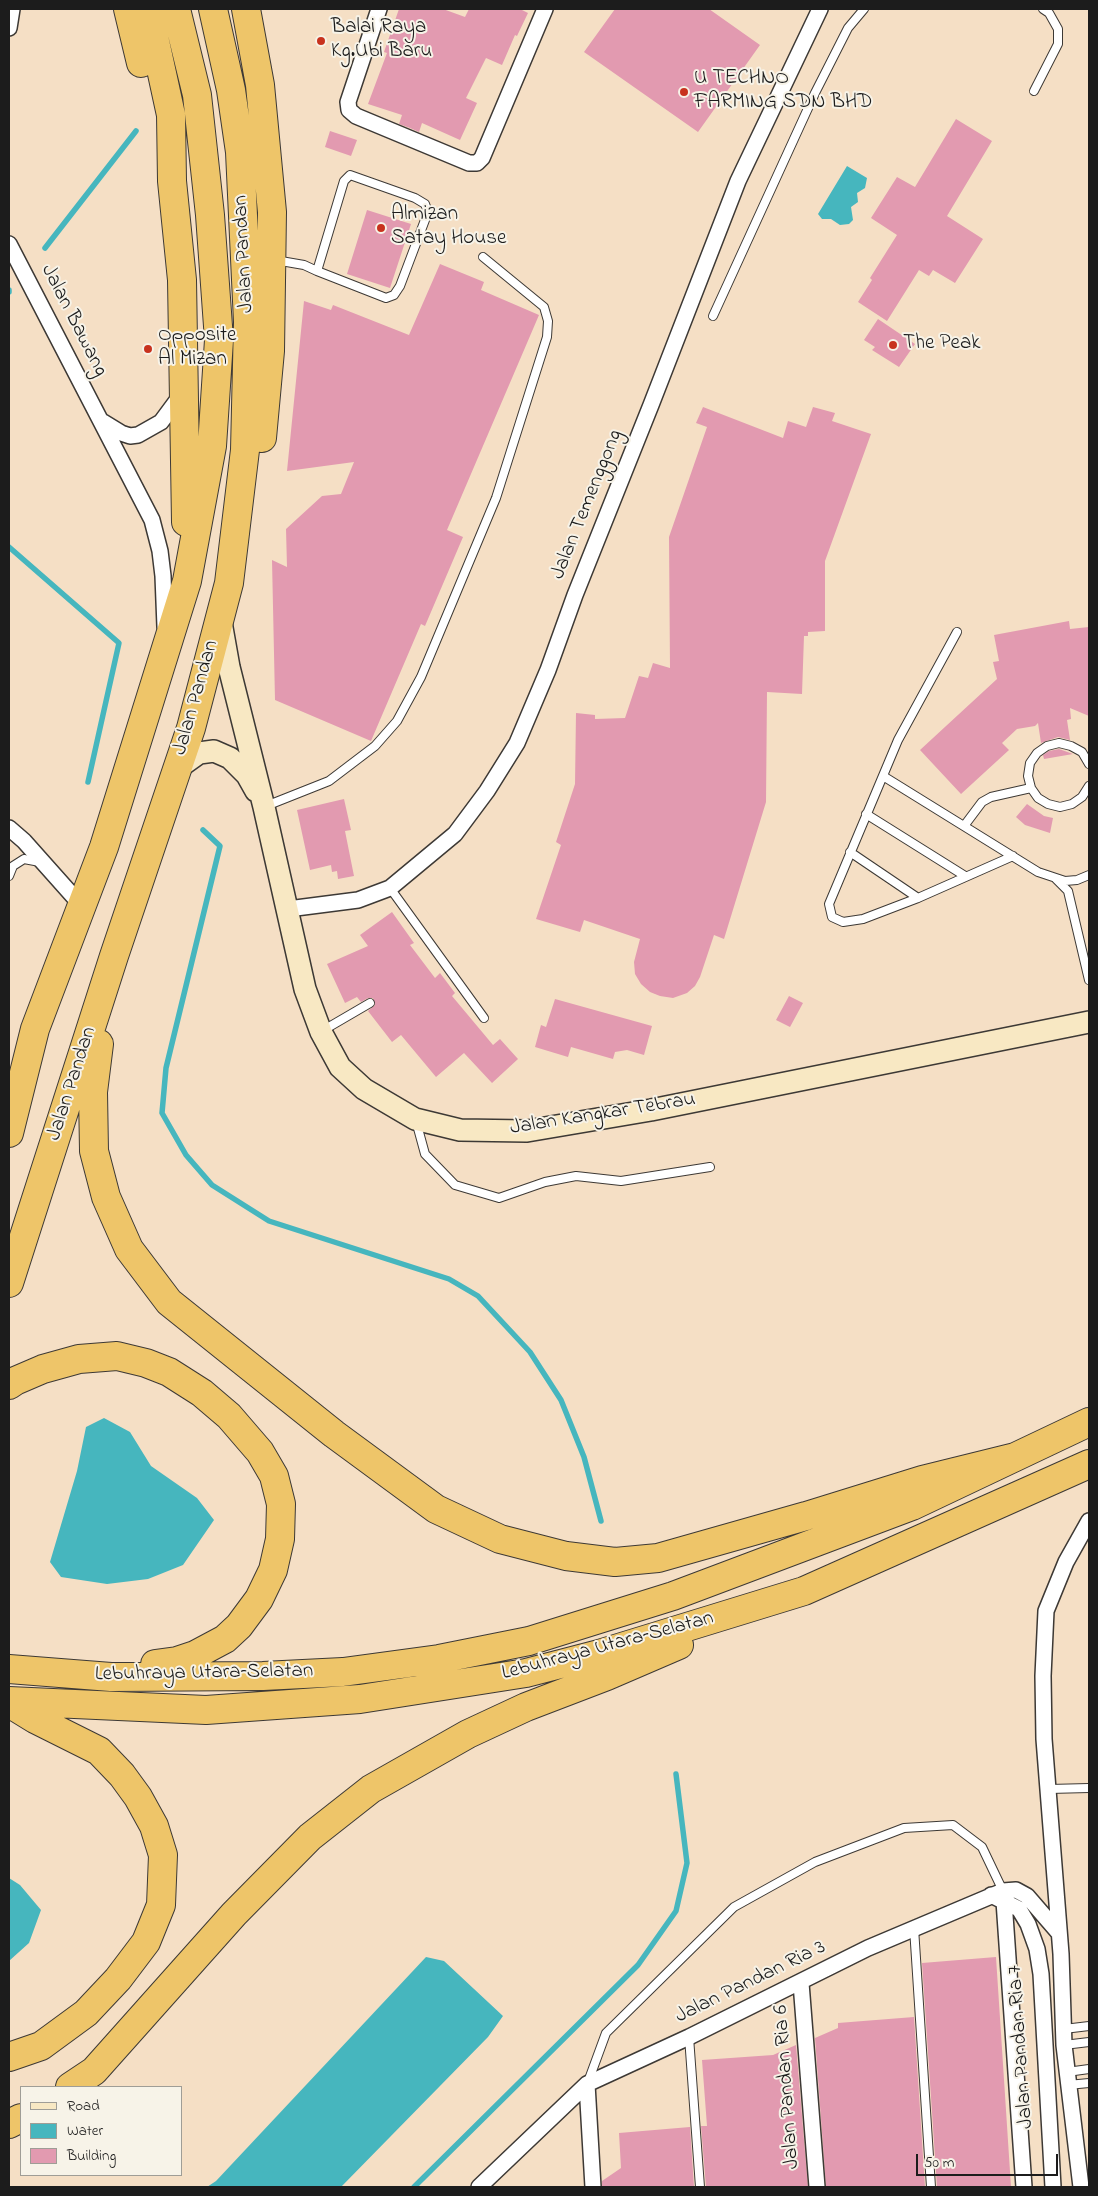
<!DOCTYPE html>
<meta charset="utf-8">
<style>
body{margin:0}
#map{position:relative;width:1098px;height:2196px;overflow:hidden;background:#f5dfc5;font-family:"Indie Flower",sans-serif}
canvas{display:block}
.frame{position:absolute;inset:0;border:10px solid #1c1c1c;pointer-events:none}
.legend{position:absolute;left:20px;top:2086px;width:162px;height:90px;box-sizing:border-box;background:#f7f3e8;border:1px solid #9f9d96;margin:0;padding:6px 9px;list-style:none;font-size:15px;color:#1c1c1c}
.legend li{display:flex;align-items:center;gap:10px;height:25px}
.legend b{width:25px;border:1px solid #9f9d96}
.scale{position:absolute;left:916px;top:2154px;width:142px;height:22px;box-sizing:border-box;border:2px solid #1c1c1c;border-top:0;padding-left:6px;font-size:15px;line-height:18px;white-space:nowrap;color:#1c1c1c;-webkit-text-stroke:4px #f7f3e8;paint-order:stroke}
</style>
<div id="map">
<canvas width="1098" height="2196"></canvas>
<div class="frame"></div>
<ul class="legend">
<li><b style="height:6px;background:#f8e8c3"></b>Road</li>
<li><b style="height:14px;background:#46b6be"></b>Water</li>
<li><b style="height:14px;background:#e29ab0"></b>Building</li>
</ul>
<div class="scale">50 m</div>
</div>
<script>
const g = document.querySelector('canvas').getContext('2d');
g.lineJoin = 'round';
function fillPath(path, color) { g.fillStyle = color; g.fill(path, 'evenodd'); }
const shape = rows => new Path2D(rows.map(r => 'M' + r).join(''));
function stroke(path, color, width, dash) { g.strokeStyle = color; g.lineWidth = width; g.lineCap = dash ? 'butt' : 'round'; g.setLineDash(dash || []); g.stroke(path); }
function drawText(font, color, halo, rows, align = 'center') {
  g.font = font + ' "Indie Flower",sans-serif'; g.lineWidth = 4; g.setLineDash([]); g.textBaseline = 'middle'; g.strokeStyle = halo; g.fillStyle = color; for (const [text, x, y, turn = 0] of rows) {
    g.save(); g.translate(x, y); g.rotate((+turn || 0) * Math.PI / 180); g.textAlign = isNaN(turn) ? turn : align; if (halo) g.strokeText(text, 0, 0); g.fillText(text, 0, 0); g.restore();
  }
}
fillPath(shape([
 [847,166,867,178,865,188,857,193,858,202,851,207,853,220,849,224,840,225,831,219,822,219,818,214],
 [104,1418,130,1432,151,1466,197,1498,214,1520,183,1565,148,1579,107,1584,61,1577,50,1562,77,1471,86,1427],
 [9,1878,20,1885,41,1910,29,1943,9,1961],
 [426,1957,444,1961,503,2016,488,2037,341,2187,207,2187,216,2181]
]), '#46b6be');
stroke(shape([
 [45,248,136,131],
 [9,292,9,290],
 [9,547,119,643,88,782],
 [203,830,220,846,166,1068,162,1113,186,1155,212,1185,269,1221,449,1279,478,1296,530,1352,561,1400,584,1457,601,1521],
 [414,2187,638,1965,676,1911,687,1863,676,1774]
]), '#46b6be', 5.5);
fillPath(shape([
 [399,9,443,9,465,17,469,9,520,9,528,13,517,36,515,35,502,65,486,58,466,98,477,103,460,140,422,123,419,132,410,128,399,124,402,115,368,104,387,53,384,52],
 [615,9,709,9,760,45,698,132,584,52],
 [956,119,992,141,947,216,983,239,955,283,933,270,929,276,919,270,887,321,858,302,872,280,870,278,897,235,871,218,897,177,915,187],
 [330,131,357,140,351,156,325,147],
 [367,210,411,224,390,288,347,274],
 [440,264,484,282,481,290,539,315,447,530,463,537,425,626,421,624,371,741,275,700,272,560,287,567,286,529,322,496,341,494,354,462,287,471,304,301,331,310,333,305,409,335],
 [878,319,915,344,899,367,872,350,875,347,864,340],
 [703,407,783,438,788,421,806,427,813,407,835,413,832,421,871,434,825,561,825,631,808,632,808,636,804,636,802,694,767,692,766,802,724,939,714,935,700,977,695,986,687,993,673,998,660,996,650,992,641,984,635,974,634,962,640,939,584,920,580,932,536,919,561,845,556,842,575,784,576,713,595,715,595,719,625,718,639,676,648,678,653,663,670,668,669,537,707,427,696,423],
 [1069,621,1070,629,1089,627,1089,716,1070,708,1071,719,1067,720,1070,740,1058,737,1041,743,1038,723,1035,726,1017,729,1002,743,1009,750,961,794,920,750,997,679,993,662,999,661,994,635],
 [1059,749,1073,754,1044,759,1043,755,1049,751],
 [344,799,351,830,345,831,354,876,338,879,337,871,332,872,331,865,310,870,297,810],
 [1027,804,1044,816,1053,818,1050,833,1025,825,1016,817],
 [392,912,414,943,410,945,435,978,440,973,455,993,452,996,493,1045,500,1039,518,1059,492,1083,464,1053,436,1077,401,1035,392,1042,368,1011,375,1005,373,998,368,998,361,1002,357,997,345,1003,327,964,368,946,360,935],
 [789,996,803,1003,790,1027,776,1020],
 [555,999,652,1026,644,1055,627,1050,615,1052,613,1059,571,1047,568,1057,535,1047,541,1025,546,1027],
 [996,1957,1011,2187,937,2187,922,1963],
 [914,2017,925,2187,826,2187,815,2038,838,2028,838,2023],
 [796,2045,808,2187,706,2187,701,2126,707,2126,702,2060,773,2055],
 [690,2127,694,2187,602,2187,602,2181,621,2168,619,2133]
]), '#e29ab0');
const lane = shape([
 [1034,91,1058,44,1058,29,1049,13,1043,9],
 [275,260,304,265,317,271,386,298,394,295,400,286,428,212,425,204,415,198,350,175,344,181,317,271],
 [713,316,815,93,848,28,864,9],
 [957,632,898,740,829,904,832,917,843,922,863,919,918,898,1013,856],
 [1089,764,1082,752,1071,746,1059,743,1047,746,1037,753,1030,763,1028,776,1031,788,1038,798,1048,804,1060,807,1072,804,1082,797,1089,786],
 [883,776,1038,872,1065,881,1077,880,1089,875],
 [266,806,329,781,375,746,397,721,421,677,496,498,547,337,548,321,544,307,483,257],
 [866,814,965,876],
 [964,826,982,802,991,797,1031,788],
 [850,852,918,898],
 [9,876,13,866,24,859,40,862],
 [1056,879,1068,891,1089,980],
 [390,888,484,1018],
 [322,1031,370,1003],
 [416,1121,425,1154,455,1185,499,1198,545,1182,576,1176,621,1181,710,1167],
 [1049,1789,1089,1788],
 [914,1928,931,2187],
 [1064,2029,1089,2026],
 [689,2037,700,2187],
 [1064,2045,1089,2042],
 [1067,2072,1089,2069],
 [588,2082,606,2033,734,1907,815,1862,904,1828,953,1825,982,1847,1003,1891],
 [1068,2085,1089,2083]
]);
const street = shape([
 [379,9,348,102,349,110,356,116,469,163,477,163,482,158,545,9],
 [9,28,12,9],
 [9,244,152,520,160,551,163,576,165,627],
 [103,422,121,433,130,436,138,435,161,422,181,395],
 [9,828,24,841,81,905],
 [288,909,358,900,390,888,455,834,487,791,517,743,548,670,575,595,651,405,738,181,820,9],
 [991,1895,1019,1909,1028,1924,1037,1949,1041,1974,1053,2187],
 [1004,1901,1024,2187],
 [801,1983,817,2187],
 [587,2084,593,2187],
 [479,2187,587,2084,689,2037,868,1948,1003,1891,1016,1890,1027,1896,1059,1933],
 [1081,2187,1064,2045,1061,1954,1044,1739,1043,1676,1046,1611,1066,1562,1089,1521]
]);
const secondary = shape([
 [221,622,229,667,264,807,305,989,321,1032,340,1067,364,1089,415,1119,460,1130,527,1131,651,1110,1089,1022],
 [178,768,199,753,214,751,230,758,247,775,256,791]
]);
const highway = shape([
 [128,9,141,63],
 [148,9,171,115,172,181,182,280,186,522],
 [246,9,260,85,272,212,270,351,262,438],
 [99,1044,93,1092,94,1151,106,1197,129,1249,169,1302,334,1434,436,1509,500,1539,566,1556,615,1562,658,1558,806,1516,922,1480,1015,1457],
 [9,1133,35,1029,104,847,187,581,212,446,219,340,210,215,197,95,176,9],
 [9,1283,114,956,191,728,229,583,245,450,248,322,240,152,231,90,213,9],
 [9,1385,15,1381,43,1369,79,1359,117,1356,146,1363,169,1372,202,1393,229,1416,260,1452,274,1476,281,1504,280,1539,273,1570,259,1599,239,1626,225,1639,195,1655,177,1661,155,1664],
 [9,1669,111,1677,263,1676,343,1672,439,1659,529,1641,673,1596,912,1506,1089,1422],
 [9,1701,206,1710,360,1699,526,1673,599,1654,804,1591,1089,1464],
 [9,2057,41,2046,86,2013,118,1979,146,1942,161,1905,163,1855,154,1826,138,1797,122,1775,99,1751,35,1719,9,1703],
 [70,2087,94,2071,234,1914,310,1837,371,1789,468,1734,526,1707,607,1676,679,1645],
 [9,2124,21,2118]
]);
stroke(lane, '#3d3935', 10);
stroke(street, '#3d3935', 18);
stroke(secondary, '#3d3935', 24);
stroke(highway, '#3d3935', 30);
stroke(lane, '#fff', 8);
stroke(street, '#fff', 15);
stroke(secondary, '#f8e8c3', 21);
stroke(highway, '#eec569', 28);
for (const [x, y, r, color] of [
 [321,41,5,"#c8321e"],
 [684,92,5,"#c8321e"],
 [381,228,5,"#c8321e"],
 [893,345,5,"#c8321e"],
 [148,349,5,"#c8321e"]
]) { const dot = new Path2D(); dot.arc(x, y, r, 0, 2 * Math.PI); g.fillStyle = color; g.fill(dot); stroke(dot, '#f7f3e8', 2); }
drawText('21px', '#1c1c1c', '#f7f3e8', [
 ["Balai Raya",331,29],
 ["Kg.Ubi Baru",331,53],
 ["U TECHNO",694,80],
 ["FARMING SDN BHD",694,104],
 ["Almizan",391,216],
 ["Satay House",391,240],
 ["Opposite",158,337],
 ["Al Mizan",158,361],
 ["The Peak",903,345]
], 'left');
drawText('21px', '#1c1c1c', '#f7f3e8', [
 ["Jalan Pandan",245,254,-93],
 ["Jalan Bawang",73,321,63],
 ["Jalan Temenggong",588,505,-68],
 ["Jalan Pandan",197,698,-74],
 ["Jalan Pandan",73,1084,-72],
 ["Jalan Kangkar Tebrau",603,1115,-9],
 ["Lebuhraya Utara–Selatan",608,1647,-15],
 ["Lebuhraya Utara–Selatan",204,1674,-1],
 ["Jalan Pandan Ria 3",751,1983,-26],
 ["Jalan Pandan Ria 7",1022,2047,-94],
 ["Jalan Pandan Ria 6",788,2087,-94]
]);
</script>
